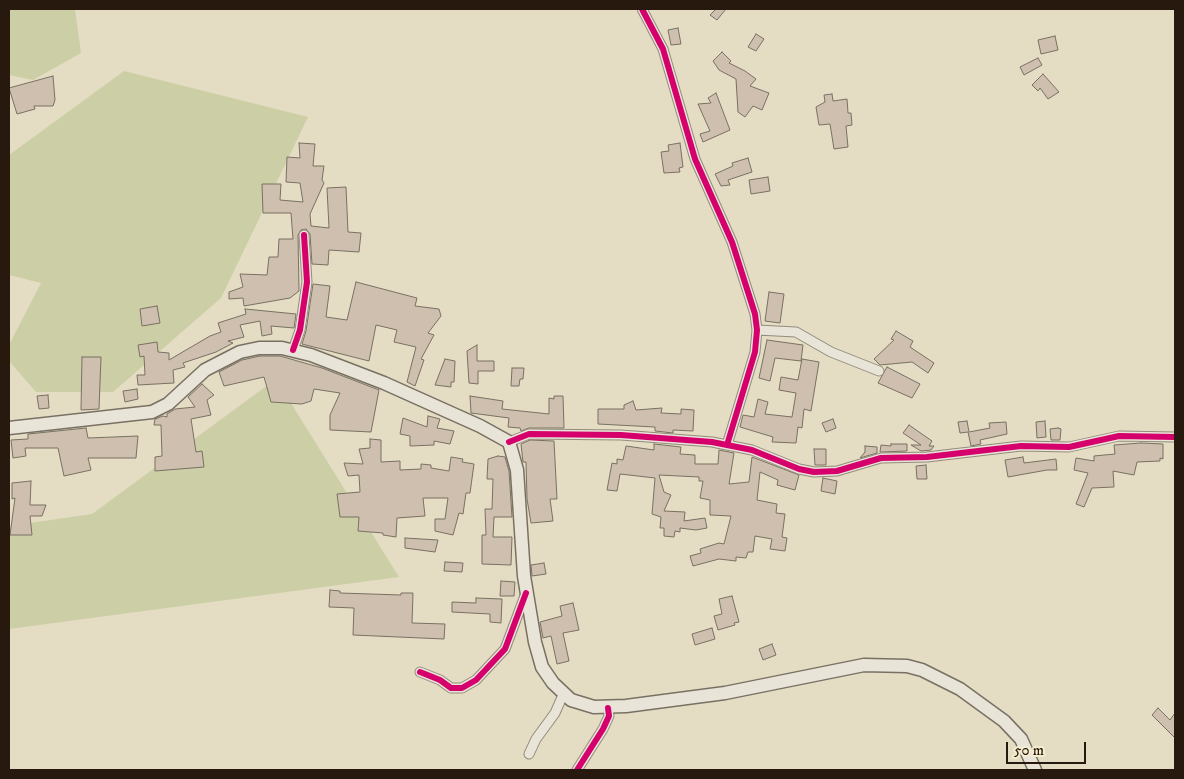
<!DOCTYPE html>
<style>
body{margin:0}
#map{position:relative;width:1184px;height:779px;overflow:hidden;background:#e4dcc3;font-family:"IM FELL DW Pica",serif}
canvas{display:block}
.frame{position:absolute;inset:0;border:10px solid #27190d;pointer-events:none}
.scale{position:absolute;left:1006px;top:742px;width:80px;height:22px;box-sizing:border-box;border:2px solid #27190d;border-top:0;padding-left:6px;font-size:15px;line-height:18px;white-space:nowrap;color:#27190d;-webkit-text-stroke:4px #f6edd0;paint-order:stroke}
</style>
<div id="map">
<canvas width="1184" height="779"></canvas>
<div class="frame"></div>
<div class="scale">50 m</div>
</div>
<script>
const g = document.querySelector('canvas').getContext('2d');
g.lineJoin = 'round';
function fillPath(path, color) { g.fillStyle = color; g.fill(path, 'evenodd'); }
const shape = rows => new Path2D(rows.map(r => 'M' + r).join(''));
function stroke(path, color, width, dash) { g.strokeStyle = color; g.lineWidth = width; g.lineCap = dash ? 'butt' : 'round'; g.setLineDash(dash || []); g.stroke(path); }
fillPath(shape([
 [9,9,75,9,81,53,33,80,9,75],
 [124,71,308,117,221,298,113,392,36,392,9,361,9,345,41,283,9,275,9,155],
 [276,379,399,577,9,629,9,526,92,514]
]), '#cccfa6');
const building = shape([
 [716,9,726,9,717,20,710,15,716,9],
 [678,28,681,44,671,45,668,30,678,28],
 [756,34,764,39,756,51,748,47,756,34],
 [1055,36,1058,50,1041,54,1038,40,1055,36],
 [722,52,731,61,729,63,745,71,756,79,750,86,769,93,762,110,753,106,745,117,738,112,736,79,719,70,713,61,722,52],
 [1038,58,1042,65,1024,75,1020,67,1038,58],
 [1043,74,1059,92,1048,99,1040,88,1038,91,1032,85,1043,74],
 [53,76,55,100,53,106,34,106,35,109,17,114,9,88,53,76],
 [716,93,730,130,703,142,700,134,710,131,698,104,711,103,708,98,716,93],
 [832,94,833,101,847,99,848,113,851,113,852,125,846,126,848,147,834,149,830,124,819,125,816,107,825,102,824,95,832,94],
 [299,143,315,144,313,166,324,166,322,180,324,183,310,214,311,226,329,228,327,188,346,187,348,232,361,233,359,252,329,250,328,265,312,264,310,234,306,229,301,230,298,235,299,291,290,298,244,306,243,298,229,299,229,292,243,287,240,274,267,275,269,257,278,257,279,239,293,239,291,213,263,213,262,184,281,184,280,200,303,202,300,183,286,182,287,157,300,158,299,143],
 [680,143,683,167,679,168,680,172,664,173,661,152,669,151,668,145,680,143],
 [748,158,752,172,728,180,730,185,721,186,715,174,733,166,732,163,748,158],
 [768,177,770,191,751,194,749,180,768,177],
 [356,282,417,298,415,306,439,309,441,316,428,333,434,335,421,359,424,360,415,386,407,382,416,347,394,342,397,330,376,325,369,361,302,344,306,331,313,284,330,286,326,317,347,320,356,282],
 [769,292,784,294,780,323,765,321,769,292],
 [157,306,160,323,142,326,140,309,157,306],
 [245,309,296,314,294,328,271,326,272,334,262,336,260,321,240,325,244,337,228,341,233,343,216,352,183,363,185,367,173,370,174,383,138,385,137,375,145,375,144,356,140,357,138,345,157,342,158,352,169,353,169,360,210,336,221,332,218,323,246,314,245,309],
 [896,331,913,341,910,347,934,363,928,373,912,362,880,365,874,359,894,340,891,339,896,331],
 [767,340,803,345,801,361,775,358,770,381,759,378,767,340],
 [477,345,477,361,494,361,494,371,478,371,478,384,469,383,467,351,477,345],
 [260,356,280,356,322,368,379,390,371,432,330,430,330,415,340,393,314,389,311,401,302,404,271,402,264,377,224,386,219,372,242,360,260,356],
 [82,357,101,357,99,409,81,410,82,357],
 [445,359,455,361,454,382,451,382,451,387,435,385,445,359],
 [802,359,819,362,811,411,804,409,802,428,798,427,796,443,772,442,773,437,740,427,743,415,754,417,758,399,768,402,765,414,792,417,796,393,779,390,781,377,798,380,802,359],
 [887,367,920,384,912,398,878,383,887,367],
 [512,368,524,368,523,379,520,379,519,386,511,386,512,368],
 [202,384,214,395,207,400,211,415,191,419,196,452,202,451,204,467,155,471,155,457,162,456,161,425,154,425,155,419,163,416,167,417,167,414,175,409,195,407,188,397,202,384],
 [137,389,138,399,125,402,123,391,137,389],
 [48,395,49,408,39,409,37,396,48,395],
 [470,396,503,401,502,409,549,414,549,398,554,399,554,396,563,396,564,428,529,428,521,431,520,428,508,427,509,418,471,413,470,396],
 [633,401,636,410,662,408,661,413,681,414,681,409,694,410,693,431,673,430,673,433,655,431,655,427,598,424,598,409,624,409,624,405,633,401],
 [428,416,440,419,437,428,454,431,450,444,434,441,434,445,410,446,410,436,400,434,403,418,427,427,428,416],
 [833,419,836,428,826,432,822,423,833,419],
 [967,421,969,432,990,428,989,423,1006,422,1007,434,980,440,981,444,971,446,968,432,960,433,958,422,967,421],
 [1045,421,1046,437,1037,438,1036,422,1045,421],
 [909,425,932,441,929,446,934,446,931,450,921,451,911,445,921,445,903,433,909,425],
 [86,428,88,438,138,436,136,458,88,458,91,470,64,476,58,448,25,448,26,456,13,458,11,440,28,439,28,434,86,428],
 [1058,428,1061,429,1060,440,1051,440,1050,429,1058,428],
 [370,439,381,440,381,462,400,461,400,470,421,469,421,464,431,465,431,468,449,471,451,457,463,459,462,462,474,464,470,493,466,493,463,514,459,513,453,535,435,531,435,519,445,519,448,498,423,498,425,516,397,518,396,537,383,535,383,533,358,531,359,517,340,517,337,494,360,492,359,475,348,476,344,463,363,464,359,449,370,448,370,439],
 [530,440,554,441,557,499,550,499,553,521,531,523,527,499,526,462,523,462,521,444,530,440],
 [1141,443,1163,444,1163,459,1160,458,1160,461,1137,462,1134,475,1113,471,1114,487,1092,488,1084,507,1076,504,1088,473,1074,470,1076,458,1094,461,1094,456,1115,454,1114,445,1141,443],
 [654,444,681,447,680,454,695,455,695,464,718,464,719,450,734,453,729,484,749,482,752,457,799,475,795,490,777,485,778,480,760,472,757,500,777,504,776,513,785,514,782,537,787,538,785,551,770,549,772,539,755,536,753,552,748,552,746,558,736,557,736,561,719,559,693,566,690,556,701,553,700,549,719,543,724,544,731,516,710,515,710,500,700,498,703,481,699,481,699,477,659,475,664,492,671,495,664,511,685,512,684,521,705,518,707,528,696,530,680,528,680,532,675,531,674,537,664,536,664,528,660,528,661,517,652,514,655,478,620,474,617,491,607,490,612,463,617,464,617,459,623,460,626,446,654,450,654,444],
 [891,444,907,444,907,451,880,452,881,445,891,446,891,444],
 [865,446,877,447,877,453,860,458,865,452,865,446],
 [814,449,826,449,826,465,815,465,814,449],
 [498,456,505,457,509,471,512,517,494,517,493,537,512,537,511,565,482,564,482,535,486,535,485,509,492,509,493,479,487,479,488,459,498,456],
 [1023,457,1024,463,1056,459,1057,470,1047,470,1008,477,1005,460,1023,457],
 [926,465,927,479,917,479,916,466,926,465],
 [823,478,837,481,835,494,821,491,823,478],
 [31,481,30,505,46,505,42,516,30,516,32,535,10,535,15,498,12,499,12,483,31,481],
 [405,538,438,540,435,552,405,548,405,538],
 [445,562,463,563,462,572,444,571,445,562],
 [544,563,546,574,532,576,531,565,544,563],
 [501,581,515,582,514,596,500,596,501,581],
 [330,590,340,591,340,593,401,595,401,593,413,593,412,623,445,624,444,639,353,635,354,608,329,607,330,590],
 [732,596,739,622,734,623,735,625,718,630,714,616,722,614,719,599,732,596],
 [476,598,502,599,501,623,490,622,490,614,452,612,452,602,476,603,476,598],
 [573,603,579,630,563,633,569,661,557,664,551,636,543,638,540,622,562,616,560,606,573,603],
 [712,628,715,639,695,645,692,634,712,628],
 [772,644,776,655,763,660,759,649,772,644],
 [1158,708,1170,720,1175,713,1175,738,1152,715,1158,708]
]);
fillPath(building, '#cfbfae');
stroke(building, '#787163', 1);
const street = shape([
 [642,9,663,49,695,159,732,242,755,314,757,330,755,352,727,445],
 [757,330,796,332,831,352,879,371],
 [293,350,300,330,307,282,304,235],
 [509,442,529,434,621,435,712,442,752,450,799,469,814,472,837,471,881,458,927,457,1021,446,1069,447,1119,436,1175,437],
 [420,672,440,680,451,688,462,688,476,680,505,649,526,593],
 [529,754,536,739,555,713,563,695],
 [577,770,603,729,609,716,608,708]
]);
const secondary = shape([
 [9,428,152,412,168,404,205,370,240,352,259,348,282,348,311,355,384,383,480,426,509,442,517,470,524,576,535,642,542,667,553,683,571,700,594,707,626,706,725,693,864,665,907,666,922,670,960,689,1004,721,1021,739,1035,770]
]);
stroke(street, '#928c7c', 11);
stroke(secondary, '#787163', 15);
stroke(street, '#e9e4d8', 9);
stroke(secondary, '#e9e4d8', 12);
stroke(shape([
 [642,9,663,49,695,159,732,242,755,314,757,330,755,352,727,445],
 [293,350,300,330,307,282,304,235],
 [509,442,529,434,621,435,712,442,752,450,799,469,814,472,837,471,881,458,927,457,1021,446,1069,447,1119,436,1175,437],
 [420,672,440,680,451,688,462,688,476,680,505,649,526,593],
 [577,770,603,729,609,716,608,708]
]), '#d6006c', 6);
</script>
